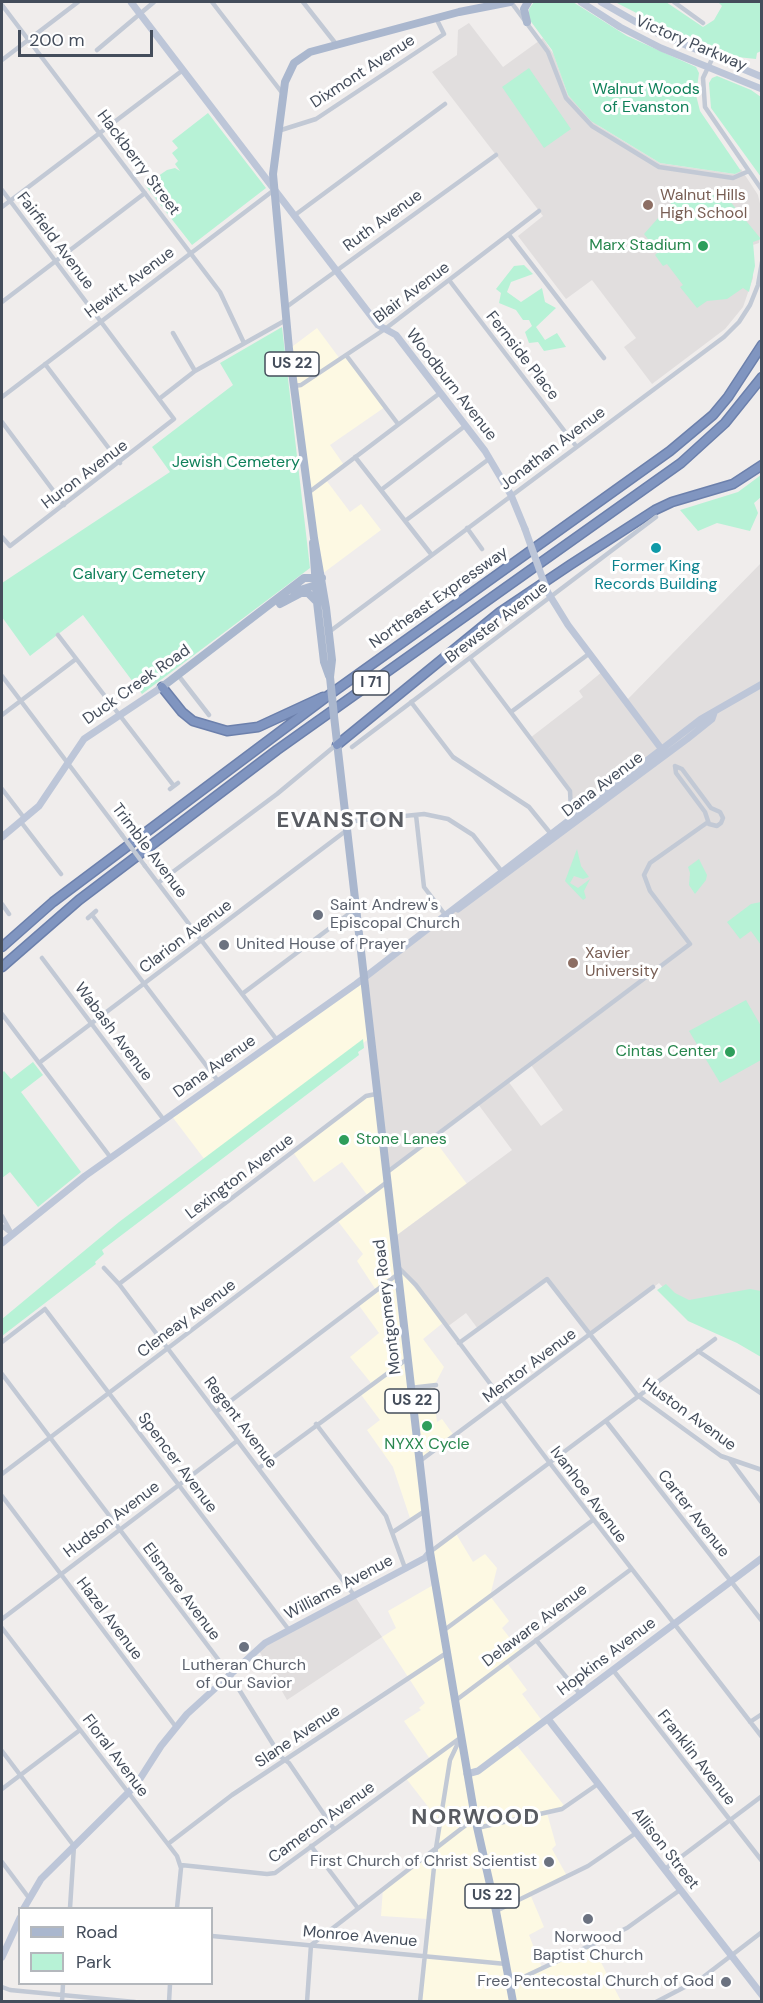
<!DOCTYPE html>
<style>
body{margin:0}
#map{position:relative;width:763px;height:2003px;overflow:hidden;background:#f0edec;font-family:"DM Sans",sans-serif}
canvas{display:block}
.frame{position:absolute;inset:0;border:3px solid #444d5b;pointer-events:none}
.legend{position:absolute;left:18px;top:1907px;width:195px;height:78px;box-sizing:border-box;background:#fff;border:2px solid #b4b8bd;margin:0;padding:8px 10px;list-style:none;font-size:18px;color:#444d5b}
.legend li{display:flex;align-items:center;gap:12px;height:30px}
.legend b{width:30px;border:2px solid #b4b8bd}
.scale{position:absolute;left:18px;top:30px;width:135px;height:27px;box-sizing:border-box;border:3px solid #444d5b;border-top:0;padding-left:8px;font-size:18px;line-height:21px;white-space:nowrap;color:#444d5b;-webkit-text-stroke:4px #fff;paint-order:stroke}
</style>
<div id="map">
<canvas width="763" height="2003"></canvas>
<div class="frame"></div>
<ul class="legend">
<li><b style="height:8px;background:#aab7ce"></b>Road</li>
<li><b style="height:16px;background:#b7f2d6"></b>Park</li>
</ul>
<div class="scale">200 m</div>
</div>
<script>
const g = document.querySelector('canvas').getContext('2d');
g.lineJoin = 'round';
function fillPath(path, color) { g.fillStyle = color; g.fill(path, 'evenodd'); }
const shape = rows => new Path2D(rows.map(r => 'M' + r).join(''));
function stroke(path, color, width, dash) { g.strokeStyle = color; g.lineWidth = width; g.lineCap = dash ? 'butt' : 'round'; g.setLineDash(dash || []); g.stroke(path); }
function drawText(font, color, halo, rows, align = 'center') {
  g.font = font + ' "DM Sans",sans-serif'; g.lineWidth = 6; g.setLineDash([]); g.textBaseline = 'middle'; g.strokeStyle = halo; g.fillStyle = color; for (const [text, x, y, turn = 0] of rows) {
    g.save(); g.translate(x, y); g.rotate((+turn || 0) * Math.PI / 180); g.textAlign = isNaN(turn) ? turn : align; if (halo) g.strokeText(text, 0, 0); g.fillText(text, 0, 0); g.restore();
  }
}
fillPath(shape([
 [317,328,340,359,346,355,385,407,330,445,344,465,326,480,350,512,361,504,381,530,322,574,289,349],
 [363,979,370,1038,205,1160,171,1115],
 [376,1094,433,1138,467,1184,393,1238,404,1270,444,1322,423,1339,444,1367,433,1388,437,1422,442,1419,455,1437,420,1461,425,1511,410,1518,393,1467,367,1430,380,1420,359,1392,371,1383,350,1357,379,1333,358,1304,376,1290,357,1261,363,1254,337,1220,368,1196,342,1162,314,1182,293,1152,366,1096],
 [455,1532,473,1562,485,1554,497,1568,490,1596,509,1621,502,1628,521,1652,507,1663,527,1690,522,1694,543,1722,515,1743,566,1808,547,1813,556,1845,552,1849,567,1876,530,1894,544,1927,529,1935,542,1968,592,1945,621,2001,420,2001,428,1919,381,1916,383,1888,436,1848,440,1822,405,1777,430,1759,404,1721,421,1710,419,1708,425,1703,382,1637,396,1628,388,1611,435,1584,430,1552]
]), '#fdf9e3');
fillPath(shape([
 [469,23,503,67,543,38,554,55,568,95,599,126,660,163,735,174,741,169,758,195,761,208,761,228,759,243,753,245,753,278,743,307,725,329,652,384,624,347,636,338,592,280,566,299,518,236,543,216,432,72,457,55,458,30],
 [761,563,761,1315,672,1297,659,1283,592,1335,547,1279,478,1329,466,1313,447,1327,397,1266,393,1238,512,1150,478,1104,386,1173,363,979,572,814,571,795,530,738,583,697,579,691,603,671,626,701],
 [531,1065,563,1110,541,1126,508,1081],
 [354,1595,382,1637,287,1700,258,1649]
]), '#e1dede');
fillPath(shape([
 [534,2,573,2,627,36,696,67,699,73,696,95,700,111,741,171,735,174,660,163,591,121,568,95,552,50,529,19,529,9],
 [615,2,666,2,703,27,714,20,722,6,718,2,761,2,761,51,757,53,756,59,728,56,703,42,697,44],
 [529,68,571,129,544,148,502,87],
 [717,76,751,90,761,97,761,177,711,108,709,83,712,78],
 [208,113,266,188,192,245,145,185,167,170,175,168,180,171,175,164,178,161,172,153,178,148,172,141],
 [704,192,729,200,761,239,753,242,755,266,749,292,743,288,727,299,707,301,697,308,680,287,683,285,667,264,663,266,655,255,658,252,644,234,674,200,686,194],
 [524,265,533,274,511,282,507,292,521,302,542,288,545,302,556,308,536,327,545,340,557,333,566,347,544,351,538,342,529,343,525,332,532,326,529,320,523,320,516,310,499,303,501,293,496,289,514,266],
 [282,327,310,568,142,694,83,615,30,656,2,617,2,583,170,472,152,447,233,385,220,363],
 [761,475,761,497,754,503,758,513,750,531,717,523,698,531,680,510,738,492],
 [577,849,581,866,589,877,583,879,574,876,570,883,578,888,590,879,584,891,586,898,583,900,565,881],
 [699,859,707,875,706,880,695,894,689,885,690,873,688,867],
 [761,902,761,945,751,931,740,939,727,922,751,904],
 [746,1000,761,1026,761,1060,720,1083,689,1031],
 [363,1039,364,1048,358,1052,359,1055,102,1250,104,1254,95,1262,96,1264,2,1336,2,1319,119,1222],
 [33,1062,43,1075,21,1092,81,1172,38,1207,10,1172,2,1178,2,1073,4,1071,11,1079],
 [666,1284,675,1293,689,1300,750,1289,761,1291,761,1357,737,1343,688,1321,657,1290]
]), '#b7f2d6');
const highway = shape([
 [162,687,182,712,193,721,227,731,258,727,323,697],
 [337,745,500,612,570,565,655,510,672,502,733,484,762,465],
 [2,947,53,902,329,695,670,451,713,415,728,397,762,345],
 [2,967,79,900,277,750,681,463,725,423,762,377]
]);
stroke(highway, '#6c80ac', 11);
stroke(shape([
 [212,2,283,94],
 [303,2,336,44],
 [511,2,548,52,566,98,592,126,659,167,733,178,749,171],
 [674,2,703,23],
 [2,5,220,292,244,343],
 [97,50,154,2],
 [713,57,703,78,705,107,762,190],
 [2,60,78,2],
 [278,131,316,119,444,34,436,18],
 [2,190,174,419,10,546,2,537],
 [2,207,183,70],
 [295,215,445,104],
 [509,235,604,358],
 [449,280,576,446],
 [2,302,145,193],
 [285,308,496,155],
 [173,333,195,371],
 [346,355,398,424],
 [45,364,120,463],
 [294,386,301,385,385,329,539,211],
 [2,397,274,190],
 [159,399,195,371,286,320],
 [2,422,64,505],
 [355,457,431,554],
 [381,490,465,426],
 [308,493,440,393],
 [405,521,489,459],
 [467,528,482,549],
 [329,632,724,337,739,322,750,305,758,285,762,262],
 [58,635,174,786],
 [470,658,570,791,571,811,575,818],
 [178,675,209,715],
 [2,676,122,835],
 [411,702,453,757,529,807,551,834],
 [511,712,590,653],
 [2,715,76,659],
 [352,747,656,517],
 [675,766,682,769,711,808,720,812,723,818,721,823,717,826,709,824,705,812,676,773,675,766],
 [2,789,25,819],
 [170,789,178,783],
 [416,815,424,887,446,916],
 [21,822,61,874],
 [345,822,424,814,448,819,473,835,503,873],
 [145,866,277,1040],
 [158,883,277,794,336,745],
 [2,904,9,914],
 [92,915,218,1081],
 [88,918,96,911],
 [42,958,164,1120],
 [242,994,350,913,356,912],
 [2,1014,111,1158],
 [39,1063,347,830],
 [386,1173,690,944,650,891,644,875,650,863,708,822],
 [2,1216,12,1234],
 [2,1226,12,1234],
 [397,1266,416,1285,549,1462,762,1737],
 [104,1268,119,1284,354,1595],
 [119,1284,366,1096,376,1094],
 [2,1342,45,1309,289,1630],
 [459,1343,547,1279,637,1395,721,1456,762,1470],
 [698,1351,762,1394],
 [2,1374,230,1675,281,1757,289,1763,334,1829],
 [410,1388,436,1385],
 [216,1412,398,1274],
 [606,1421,762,1621],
 [316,1424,386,1516,405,1568],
 [730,1460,762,1503],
 [420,1461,653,1287],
 [259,1468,407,1359],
 [2,1474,387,1182],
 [2,1496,176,1727],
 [393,1532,425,1511],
 [430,1552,715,1339],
 [2,1619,237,1441],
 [2,1628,177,1856,181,1868,177,1908],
 [443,1631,593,1520],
 [536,1640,580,1694],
 [613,1670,762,1861],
 [455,1701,630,1570],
 [750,1722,762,1714],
 [2,1751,74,1846,70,1908],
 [2,1789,80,1730],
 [477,1828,562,1809,598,1784],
 [168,1844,232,1795,445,1654],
 [311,1846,357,1907],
 [2,1862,29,1898],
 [181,1865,267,1874,275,1873,460,1738],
 [665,1869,762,1796],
 [496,1911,588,1866,636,1833],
 [212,1936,506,1964],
 [509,1984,627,1928,680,1890],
 [2,1987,10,1990,135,2002],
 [62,2002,63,1984],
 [169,2002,170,1984],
 [307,2002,311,1945,475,1818],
 [420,2002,436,1848,450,1760,459,1741],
 [656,2002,702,1978,762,1932]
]), '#c2c9d5', 4.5);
stroke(shape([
 [131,2,378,325,396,335,485,451,511,495,525,529],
 [581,2,620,27,661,48,762,89],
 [601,2,650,30,762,77],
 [547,591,568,625,663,751],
 [2,837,39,806,84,739,162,687],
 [458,909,687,739,712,719,714,713],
 [2,1243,85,1176,356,984,701,719,762,684],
 [548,1719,762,1995],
 [467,1774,478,1771,762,1558],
 [24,1908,41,1879,136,1785,161,1746,187,1714,265,1643,425,1558,430,1552],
 [2,1957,20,1918]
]), '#bdc6d8', 7);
stroke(shape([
 [527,22,524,9,528,2],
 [313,543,317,602,324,662,329,676],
 [294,592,319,584],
 [280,604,301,593,308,593,317,602],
 [330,677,332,660,326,608,314,538,289,349,273,174,285,82,294,63,310,52,459,12,510,2],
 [162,687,304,578,322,578],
 [334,716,430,1552,475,1818,496,1911,513,2002]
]), '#aab7ce', 8);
stroke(highway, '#8095c0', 8);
stroke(shape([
 [122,835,145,866]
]), '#c2c9d5', 4.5);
stroke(shape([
 [525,529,547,591]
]), '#bdc6d8', 7);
stroke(shape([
 [330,677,334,716]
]), '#aab7ce', 8);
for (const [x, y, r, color] of [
 [648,205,6,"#8d6e63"],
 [703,246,6,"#2e9e5b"],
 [656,548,6,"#0f9aa8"],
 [318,915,6,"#6b7280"],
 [224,945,6,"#6b7280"],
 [573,963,6,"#8d6e63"],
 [730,1052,6,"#2e9e5b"],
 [344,1140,6,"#2e9e5b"],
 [427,1426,6,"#2e9e5b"],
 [244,1647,6,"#6b7280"],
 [549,1862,6,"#6b7280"],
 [588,1919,6,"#6b7280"],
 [726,1982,6,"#6b7280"]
]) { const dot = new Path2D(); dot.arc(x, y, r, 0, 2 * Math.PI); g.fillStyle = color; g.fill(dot); stroke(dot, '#fff', 2); }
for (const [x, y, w] of [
 [292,364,54],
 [371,683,36],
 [412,1401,54],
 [492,1896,54]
]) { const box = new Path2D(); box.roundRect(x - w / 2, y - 12, w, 24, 4.5); g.fillStyle = '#fff'; g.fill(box); stroke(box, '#444d5b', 1.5); }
drawText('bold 15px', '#444d5b', null, [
 ["US 22",292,364],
 ["I 71",371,683],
 ["US 22",412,1401],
 ["US 22",492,1896]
]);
drawText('16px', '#444d5b', '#fff', [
 ["Victory Parkway",691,44,23],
 ["Dixmont Avenue",363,72,-33],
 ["Hackberry Street",138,163,53],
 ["Ruth Avenue",383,221,-36],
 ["Fairfield Avenue",55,241,53],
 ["Hewitt Avenue",130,283,-37],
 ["Blair Avenue",412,293,-37],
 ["Fernside Place",522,356,52],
 ["Woodburn Avenue",451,385,52],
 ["Jonathan Avenue",553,449,-37],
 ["Huron Avenue",85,475,-37],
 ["Northeast Expressway",439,598,-35],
 ["Brewster Avenue",497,623,-37],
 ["Duck Creek Road",137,685,-35],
 ["Dana Avenue",603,785,-37],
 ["Trimble Avenue",149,851,53],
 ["Clarion Avenue",186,937,-37],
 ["Wabash Avenue",113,1032,53],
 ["Dana Avenue",215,1067,-35],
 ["Lexington Avenue",240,1177,-37],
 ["Montgomery Road",388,1307,-97],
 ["Cleneay Avenue",187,1319,-37],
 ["Mentor Avenue",530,1366,-37],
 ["Huston Avenue",689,1415,36],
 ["Regent Avenue",240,1423,53],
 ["Spencer Avenue",177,1463,53],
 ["Ivanhoe Avenue",588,1495,53],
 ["Carter Avenue",693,1514,52],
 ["Hudson Avenue",112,1520,-37],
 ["Williams Avenue",339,1588,-28],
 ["Elsmere Avenue",181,1592,53],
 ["Hazel Avenue",109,1619,53],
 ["Delaware Avenue",535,1626,-37],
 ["Hopkins Avenue",607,1657,-37],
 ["Slane Avenue",298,1737,-34],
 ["Floral Avenue",115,1756,53],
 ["Franklin Avenue",696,1758,52],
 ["Cameron Avenue",322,1823,-36],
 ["Allison Street",665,1849,52],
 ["Monroe Avenue",360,1937,5]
]);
drawText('16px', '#10815a', '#fff', [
 ["Walnut Woods",646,90],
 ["of Evanston",646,108],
 ["Jewish Cemetery",236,463],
 ["Calvary Cemetery",139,575]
]);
drawText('16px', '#785e54', '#fff', [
 ["Walnut Hills",660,196],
 ["High School",660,214],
 ["Xavier",585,954],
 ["University",585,972]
], 'left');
drawText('16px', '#27864d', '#fff', [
 ["Marx Stadium",691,246],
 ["Cintas Center",718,1052],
 ["Stone Lanes",356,1140,"left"],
 ["NYXX Cycle",427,1445,"center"]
], 'right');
drawText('16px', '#0d838f', '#fff', [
 ["Former King",656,567],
 ["Records Building",656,585]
]);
drawText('16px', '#5b616d', '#fff', [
 ["Saint Andrew's",330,906],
 ["Episcopal Church",330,924],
 ["United House of Prayer",236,945],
 ["Lutheran Church",244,1666,"center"],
 ["of Our Savior",244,1684,"center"],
 ["First Church of Christ Scientist",537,1862,"right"],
 ["Norwood",588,1938,"center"],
 ["Baptist Church",588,1956,"center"],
 ["Free Pentecostal Church of God",714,1982,"right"]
], 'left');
g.letterSpacing = '1.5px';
drawText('bold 22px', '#595c62', '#fff', [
 ["EVANSTON",341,821],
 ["NORWOOD",476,1818]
]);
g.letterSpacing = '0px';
</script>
